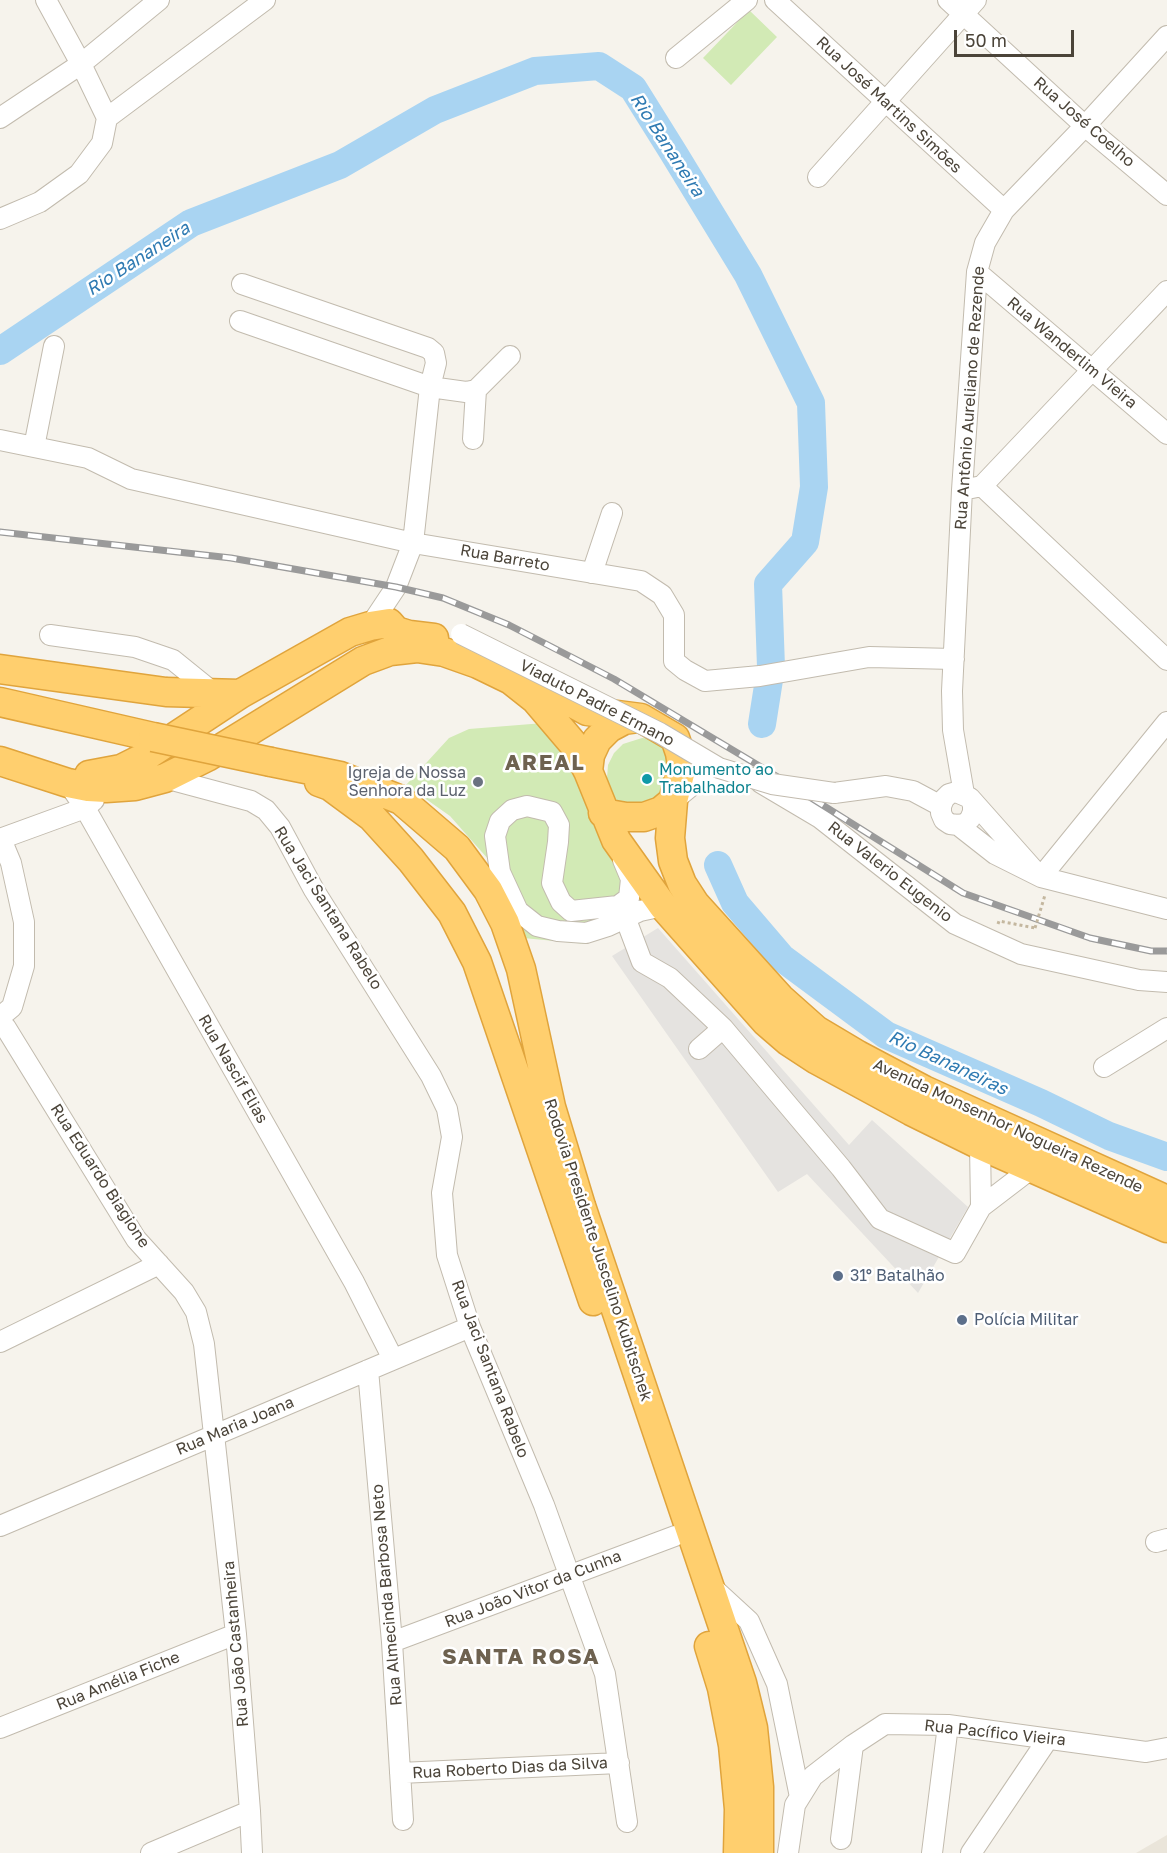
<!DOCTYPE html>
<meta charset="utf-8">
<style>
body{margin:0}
#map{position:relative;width:1167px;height:1853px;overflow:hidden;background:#f6f3ec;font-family:"Golos Text",sans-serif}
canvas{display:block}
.scale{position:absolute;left:954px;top:30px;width:120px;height:27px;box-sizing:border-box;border:3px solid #4b4439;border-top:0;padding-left:8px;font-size:18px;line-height:21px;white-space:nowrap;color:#4b4439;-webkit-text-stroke:4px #fff;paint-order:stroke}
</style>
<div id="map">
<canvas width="1167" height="1853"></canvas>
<div class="scale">50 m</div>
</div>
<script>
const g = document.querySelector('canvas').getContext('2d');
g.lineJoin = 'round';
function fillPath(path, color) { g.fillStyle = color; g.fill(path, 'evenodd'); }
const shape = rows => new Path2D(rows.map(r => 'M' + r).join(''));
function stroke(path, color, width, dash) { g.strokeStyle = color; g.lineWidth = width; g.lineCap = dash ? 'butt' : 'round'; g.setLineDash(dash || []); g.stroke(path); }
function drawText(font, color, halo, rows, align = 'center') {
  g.font = font + ' "Golos Text",sans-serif'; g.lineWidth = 5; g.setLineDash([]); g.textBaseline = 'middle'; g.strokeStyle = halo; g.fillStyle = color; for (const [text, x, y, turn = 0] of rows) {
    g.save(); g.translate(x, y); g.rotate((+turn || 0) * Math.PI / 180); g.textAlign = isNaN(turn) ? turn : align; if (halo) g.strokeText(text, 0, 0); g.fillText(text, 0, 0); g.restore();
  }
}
fillPath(shape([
 [1167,1835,1167,1853,1136,1853]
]), '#eae5da');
fillPath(shape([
 [749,10,777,37,731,85,703,58],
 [544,723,562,742,639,919,587,944,523,938,496,868,450,816,406,785,449,738,469,729],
 [642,738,655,739,667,745,679,792,624,808,615,799,610,791,607,778,608,765,614,753,623,744]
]), '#d2eab5');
fillPath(shape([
 [658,928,849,1145,872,1120,968,1207,918,1293,807,1174,778,1192,612,956]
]), '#e5e3e0');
stroke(shape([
 [0,351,191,223,340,165,435,110,535,71,599,66,633,88,673,152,748,275,811,403,814,487,805,542,768,584,771,667,762,724],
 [718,865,735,903,782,958,886,1035,1041,1103,1109,1136,1167,1157]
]), '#a9d4f2', 28);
const minor = shape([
 [46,0,81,64,107,118],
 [775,0,1004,210],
 [948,0,1085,126,1167,195],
 [676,58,747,0],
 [0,118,81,64,159,0],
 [107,118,265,0],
 [818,177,976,0],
 [0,219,40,202,79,174,102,143,107,118],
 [977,272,1167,434],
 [242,284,428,348,434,353,436,363,430,387,413,543,396,587,370,626],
 [240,321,430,387,466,392,476,390,510,356],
 [473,439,476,390],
 [0,440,88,458,131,479,413,543,641,581,662,595,674,615,674,661,685,670,705,681,760,676,869,657,954,659],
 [34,447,54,346],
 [982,486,1167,660],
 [962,490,982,486,1167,291],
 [592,573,612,513],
 [50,635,135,647,173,660,215,694],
 [165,778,251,801,266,810,280,827,314,890,431,1076,447,1109,452,1137,442,1193,447,1255,470,1327,544,1505,605,1674,627,1822],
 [68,783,85,808,354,1282,393,1359],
 [761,783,820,818,955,924,1021,954,1139,980,1167,982],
 [834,793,886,786,913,791,941,806],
 [964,794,953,730,952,691,962,490,977,272,985,243,1004,210,1085,126,1167,36],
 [970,798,1033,869],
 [673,801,696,782,709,777,728,775,739,776],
 [958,825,965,824,970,819,973,812,973,805,970,798,956,792,949,794,944,799,941,806,941,813,944,820,950,824,958,825,995,854,1041,877,1167,909],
 [0,839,85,808,94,800],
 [623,860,631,879,629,898,618,906,571,911,561,902,552,883,558,842,559,825,552,812,527,806,512,810,500,821,495,836,500,872,518,911,537,926,558,931,586,933,608,926,640,911,663,906],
 [1041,877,1167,722],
 [618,906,625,917,642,962,670,978,723,1028,841,1168,880,1219,955,1253,981,1207],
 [0,1017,12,1007,24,966,24,922,11,863,1,839],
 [0,1021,6,1028,136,1239,184,1292,196,1312,204,1344,236,1634,250,1811,252,1853],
 [699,1049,723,1028],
 [1104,1067,1167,1028],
 [980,1145,981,1207,1032,1168],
 [0,1342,159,1264],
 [368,1370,392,1642,403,1820],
 [0,1526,470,1327],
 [1156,1542,1167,1539],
 [712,1587,749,1621,777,1684,800,1797],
 [392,1642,675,1536],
 [0,1728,236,1634],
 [400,1773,619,1763],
 [841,1839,853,1745],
 [151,1853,250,1811],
 [788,1853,795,1805,813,1776,853,1745,885,1724,948,1725,1146,1752,1167,1748],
 [932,1853,948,1725],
 [971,1853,1048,1739]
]);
const highway = shape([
 [0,669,166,692,240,694],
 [523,676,587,711,641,718,675,738,680,753,682,766,673,801,661,811,644,817,626,817,603,813],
 [0,702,153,737],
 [0,761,68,783,88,787,106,788,135,786,165,778,207,757,363,661,390,651,417,648,444,652,478,664,511,680,535,699,575,746,588,771,616,840,663,906,766,1022,788,1041,817,1060,911,1111,980,1145,1167,1228],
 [271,762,340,776,401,800,457,848,488,890,505,923,521,969,551,1107,581,1206,742,1683,753,1728,759,1787,759,1853],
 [588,771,590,755,597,740,609,728,624,720,639,718],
 [89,775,121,769,143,758,240,694,350,632,370,626,389,623,396,631,409,635,434,638],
 [319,782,330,786,372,817,411,860,452,913,477,962,593,1301],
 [673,801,670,838,673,861,682,884,695,904,780,998,816,1030,858,1055,924,1090,1167,1200],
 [709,1646,722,1688,733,1745,739,1809,738,1853]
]);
stroke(minor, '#c2bbae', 22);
stroke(highway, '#e0a43c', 31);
stroke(shape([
 [998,924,999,921,1035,928]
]), '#c4b79f', 3, [3, 3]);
stroke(minor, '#fff', 20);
stroke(highway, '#ffcf6e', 28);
const rail = shape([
 [0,532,231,558,396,587,443,598,509,625,614,679,781,779,963,893,1090,938,1151,951,1167,951]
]);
stroke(rail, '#9a9a9a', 7);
stroke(rail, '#fff', 4.5, [14]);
const minorBridge = shape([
 [461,634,660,733,719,768,772,784,834,793]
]);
const highwayBridge = shape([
 [153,737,271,762]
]);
stroke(minorBridge, '#c2bbae', 22, []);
stroke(highwayBridge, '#e0a43c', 31, []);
stroke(shape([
 [1035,928,1045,895]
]), '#c4b79f', 3, [3, 3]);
stroke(minorBridge, '#fff', 20);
stroke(highwayBridge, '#ffcf6e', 28);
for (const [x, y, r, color] of [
 [647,779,6,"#0f9aa8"],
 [478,782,6,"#6b7280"],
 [838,1276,6,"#5c6f8a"],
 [962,1320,6,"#5c6f8a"]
]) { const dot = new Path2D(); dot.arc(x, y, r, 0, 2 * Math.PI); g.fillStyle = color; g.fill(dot); stroke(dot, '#fff', 2); }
drawText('16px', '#4b4439', '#fff', [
 ["Rua José Martins Simões",889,105,43],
 ["Rua José Coelho",1084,122,41],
 ["Rua Wanderlim Vieira",1072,353,40],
 ["Rua Antônio Aureliano de Rezende",970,398,-86],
 ["Rua Barreto",505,558,10],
 ["Viaduto Padre Ermano",597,703,27],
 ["Rua Valerio Eugenio",890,872,38],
 ["Rua Jaci Santana Rabelo",328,908,58],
 ["Rua Nascif Elias",233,1069,60],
 ["Avenida Monsenhor Nogueira Rezende",1008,1126,25],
 ["Rua Eduardo Biagione",100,1176,57],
 ["Rodovia Presidente Juscelino Kubitschek",598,1250,72],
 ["Rua Jaci Santana Rabelo",490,1369,69],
 ["Rua Maria Joana",235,1426,-23],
 ["Rua João Vitor da Cunha",533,1589,-21],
 ["Rua Almecinda Barbosa Neto",387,1595,-95],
 ["Rua João Castanheira",236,1644,-95],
 ["Rua Amélia Fiche",118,1681,-22],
 ["Rua Pacífico Vieira",995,1733,6],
 ["Rua Roberto Dias da Silva",510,1768,-3]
]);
drawText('16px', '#0d838f', '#fff', [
 ["Monumento ao",659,770],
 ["Trabalhador",659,788]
], 'left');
drawText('16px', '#5b616d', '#fff', [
 ["Igreja de Nossa",466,773],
 ["Senhora da Luz",466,791]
], 'right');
drawText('16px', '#4e5e75', '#fff', [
 ["31° Batalhão",850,1276],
 ["Polícia Militar",974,1320]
], 'left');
drawText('italic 18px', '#2e7ab2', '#fff', [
 ["Rio Bananeira",667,145,57],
 ["Rio Bananeira",138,259,-33],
 ["Rio Bananeiras",948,1063,25]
]);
g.letterSpacing = '1.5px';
drawText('bold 22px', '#6e6250', '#fff', [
 ["AREAL",545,763],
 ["SANTA ROSA",521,1657]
]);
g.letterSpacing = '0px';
</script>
